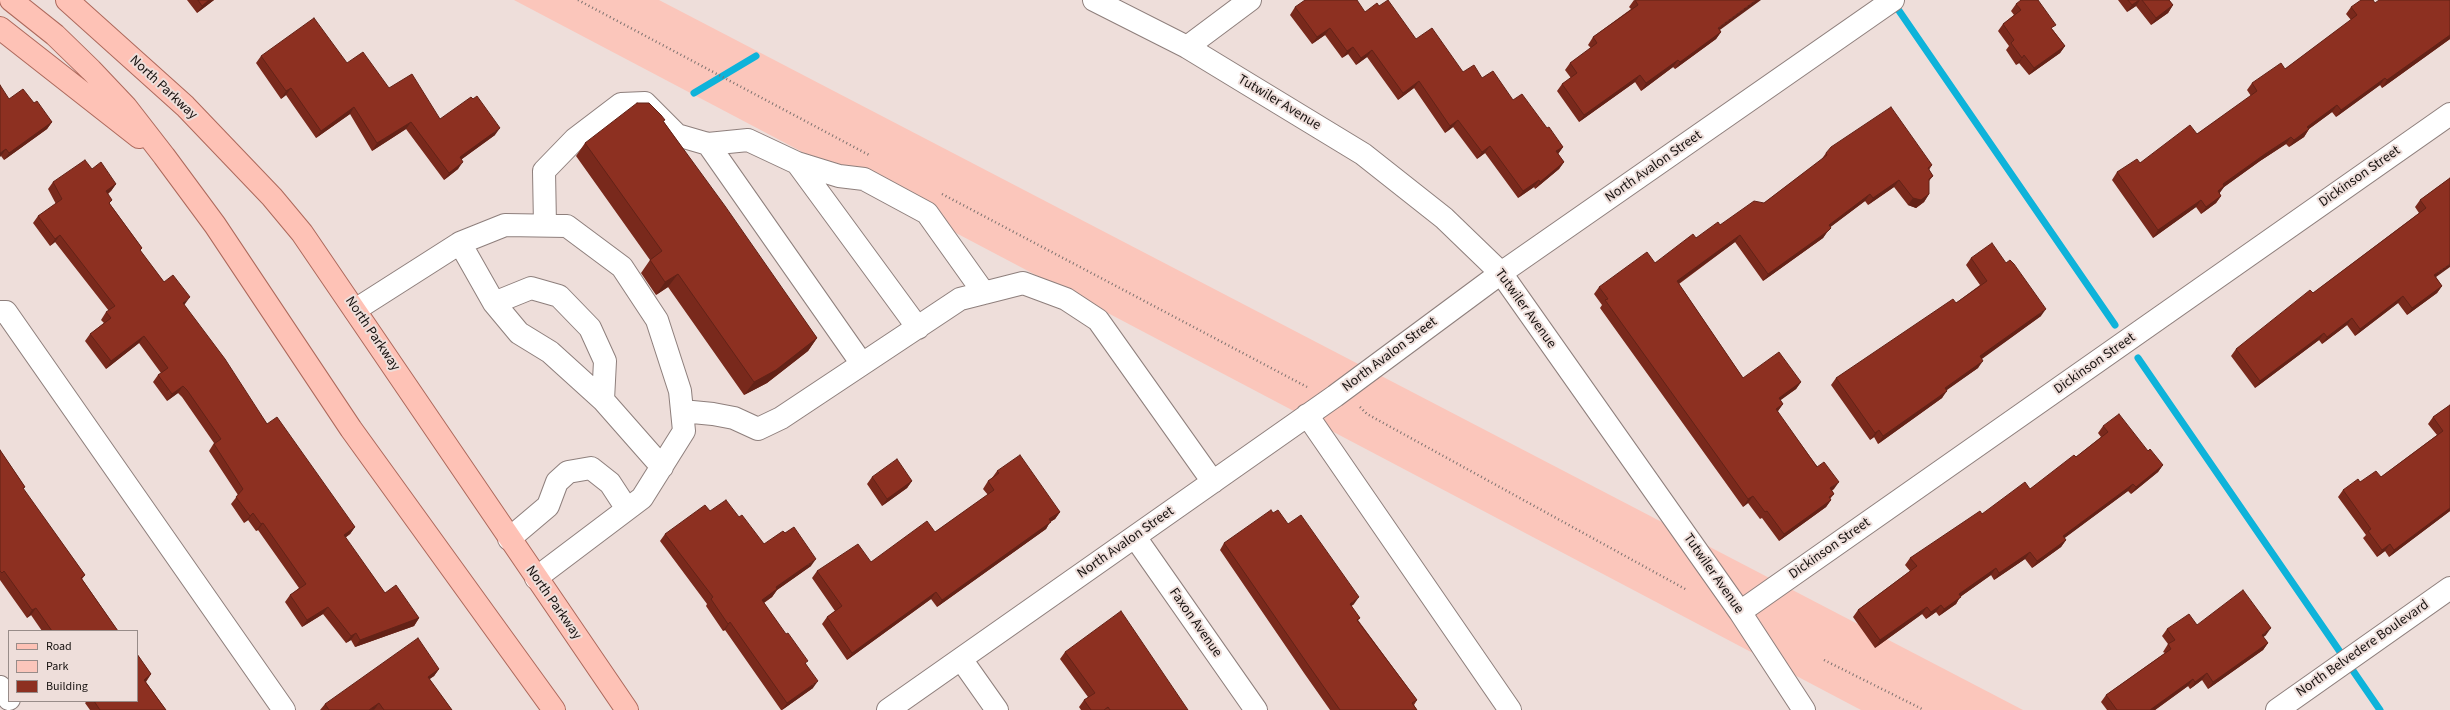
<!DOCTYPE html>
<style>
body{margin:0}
#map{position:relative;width:2450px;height:710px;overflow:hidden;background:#eededa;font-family:"Source Sans 3",sans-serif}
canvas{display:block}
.legend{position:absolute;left:8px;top:630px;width:130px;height:72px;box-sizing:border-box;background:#eededa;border:1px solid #988c89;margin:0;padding:5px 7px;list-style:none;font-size:12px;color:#16110f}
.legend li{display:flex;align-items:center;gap:8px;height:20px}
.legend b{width:20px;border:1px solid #988c89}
</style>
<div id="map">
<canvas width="2450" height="710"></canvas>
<ul class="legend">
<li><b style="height:5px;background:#fec2b6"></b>Road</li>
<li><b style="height:11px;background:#fbc6bb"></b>Park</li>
<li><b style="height:11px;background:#8d3021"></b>Building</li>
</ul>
</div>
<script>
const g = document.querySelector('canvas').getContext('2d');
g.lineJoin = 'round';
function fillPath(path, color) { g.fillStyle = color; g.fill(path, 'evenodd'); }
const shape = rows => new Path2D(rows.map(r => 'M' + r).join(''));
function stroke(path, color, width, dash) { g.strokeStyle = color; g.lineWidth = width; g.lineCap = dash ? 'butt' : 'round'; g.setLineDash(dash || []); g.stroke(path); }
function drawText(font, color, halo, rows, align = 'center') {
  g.font = font + ' "Source Sans 3",sans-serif'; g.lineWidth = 4; g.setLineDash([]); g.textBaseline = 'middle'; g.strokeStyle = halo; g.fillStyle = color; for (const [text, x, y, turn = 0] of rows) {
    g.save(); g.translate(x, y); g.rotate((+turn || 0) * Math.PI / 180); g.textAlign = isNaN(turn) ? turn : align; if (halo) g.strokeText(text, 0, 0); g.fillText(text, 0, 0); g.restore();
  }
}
fillPath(shape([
 [514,0,659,0,2023,710,1861,710]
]), '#fbc6bb');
stroke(shape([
 [1893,2,2115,325],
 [694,93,756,56],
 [2138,358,2380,710]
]), '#0eb3da', 7);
const minor = shape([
 [1094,0,1187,47,1363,154,1444,218,1501,273,1740,612,1804,710],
 [1187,47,1250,0],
 [708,144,862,364],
 [797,163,918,328],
 [545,225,544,171,575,139,621,104,645,103,677,135,708,144,748,140,797,163,839,176,864,179,927,213,984,293],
 [460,243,494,303],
 [355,310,460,243,505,225,567,226,622,267,657,320,680,391,684,431,642,498,536,578],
 [0,312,6,312,284,710],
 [603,400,605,361,590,328,559,296,531,288,494,303,519,333,550,352,603,400,662,467],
 [682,411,713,414,734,418,758,429,781,418,960,299,1023,283,1066,299,1098,320,1213,482],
 [1307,415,1510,710],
 [1135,537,1256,710],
 [509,539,548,506,557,482,568,472,591,468,610,483,627,509],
 [1740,612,2450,114],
 [961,659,997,710],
 [0,687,9,699],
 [888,710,1335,396,1501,273,1893,0],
 [2277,710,2450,588]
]);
const major = shape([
 [11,0,55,35,91,70,126,107,164,156,215,225,351,429,554,710],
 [67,0,185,106,272,197,302,233,627,710],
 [0,28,139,137]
]);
stroke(minor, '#8e7f7c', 24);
stroke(major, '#ad695c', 24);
stroke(shape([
 [578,0,869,155],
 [942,194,1307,387],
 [1360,407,1367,414,1687,590],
 [1824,660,1924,710]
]), '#7d726f', 2.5, [1, 3]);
stroke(minor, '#fff', 22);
stroke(major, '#fec2b6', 22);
fillPath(shape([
 [187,0,214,0,197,13],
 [1634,0,1720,30,1721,32,1716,39,1675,69,1673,67,1641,91,1635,82,1579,122,1557,91,1562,84,1571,78,1565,70,1570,63,1591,48,1588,45,1593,37,1631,9,1629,7],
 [2118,0,2169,0,2173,5,2168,13,2151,25,2136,6,2127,12],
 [2450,0,2450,39,2382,88,2380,85,2336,117,2332,112,2309,129,2304,137,2289,147,2286,144,2260,161,2224,187,2219,193,2221,196,2216,203,2201,214,2196,207,2153,238,2112,180,2117,172,2140,163,2197,134,2251,96,2247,90,2252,83,2285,69,2351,20,2346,14,2351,7,2375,3],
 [2016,4,2053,30,2065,46,2060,53,2029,75,2019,63,2016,65,2006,50,2009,46,1998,31,2003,24,2014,15,2011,11],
 [1379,6,1416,39,1463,72,1482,78,1513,100,1547,128,1563,147,1558,154,1564,162,1559,169,1535,189,1534,187,1518,198,1485,153,1477,159,1453,127,1445,133,1414,88,1398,100,1367,57,1356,65,1348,54,1342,58,1325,35,1312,44,1290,15,1295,7,1365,12],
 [261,56,347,63,440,119,495,135,462,159,458,169,444,180,406,129,372,151,350,114,316,138,286,95,281,99,256,63],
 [9,99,34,103,52,122,47,129,4,160,1,156],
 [664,122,817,338,808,351,767,383,744,395,668,287,656,295,641,273,650,260,576,156,585,143],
 [1826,153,1932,165,1929,170,1933,176,1929,181,1929,194,1924,202,1916,208,1908,205,1894,187,1868,205,1865,201,1830,227,1823,238,1763,281,1735,242,1679,284,1743,378,1801,382,1796,389,1780,400,1783,404,1777,412,1834,489,1832,490,1834,494,1830,499,1831,500,1826,507,1779,541,1762,518,1760,519,1748,503,1743,507,1600,308,1602,305,1594,294,1599,287,1655,263,1696,238,1720,225,1764,203,1821,160],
 [92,169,116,184,111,191,108,194,110,204,142,248,140,251,164,282,185,304,184,305,267,424,355,527,350,534,345,538,385,593,419,618,414,626,355,647,351,640,346,643,323,614,302,627,285,602,290,595,299,588,258,530,256,531,248,520,244,523,231,504,238,495,209,451,214,443,182,397,178,393,167,401,153,382,158,375,161,373,139,343,106,369,85,341,90,334,104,323,101,320,106,312,109,311,55,242,50,246,33,223,38,216,56,204,48,189,53,182],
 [2450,178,2436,277,2442,286,2437,293,2407,315,2398,303,2355,336,2347,325,2322,344,2319,340,2255,388,2231,356,2236,349,2313,293,2419,213,2415,207,2420,200],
 [1971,258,2006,263,2041,316,1981,359,1978,368,1946,390,1942,398,1878,444,1874,437,1870,440,1831,385,1836,378,1956,303,1980,285,1966,265],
 [2450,405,2450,511,2389,557,2385,551,2377,557,2363,538,2366,535,2338,497,2343,490,2360,482,2381,477,2437,435,2428,424,2433,417],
 [2103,426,2148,451,2163,465,2158,472,2131,494,2128,491,2064,538,2066,540,2061,547,2032,568,2025,559,1994,580,1991,575,1960,597,1956,604,1939,616,1936,612,1926,619,1922,614,1875,648,1853,617,1858,610,1910,571,1905,565,1910,558,1982,514,2030,489,2076,457,2101,437,2098,433],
 [0,450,25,487,23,489,85,575,82,579,118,631,42,631,31,615,27,618,0,580],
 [997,471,1060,512,1055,519,1050,522,1046,529,937,607,931,599,847,660,822,624,827,617,835,611,812,578,817,571,871,562,935,532,988,495,983,489,988,481,992,478],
 [872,477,912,481,907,488,882,506,867,484],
 [710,511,739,517,764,544,811,566,777,590,772,597,764,603,806,664,813,688,782,710,781,710,725,630,723,631,706,606,707,604,660,541,665,534],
 [1273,513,1288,524,1354,604,1351,606,1360,618,1358,620,1417,700,1414,705,1417,710,1330,710,1304,673,1220,550,1224,543],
 [2197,625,2266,635,2263,637,2268,643,2263,650,2208,689,2202,680,2190,689,2188,686,2155,710,2107,710,2101,702,2106,695,2165,653,2163,652,2168,644,2162,636,2167,629],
 [1065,652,1188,710,1081,710,1079,707,1084,700,1088,697,1060,659],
 [137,654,151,674,146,682,166,710,90,710,85,703,87,701,137,701],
 [439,669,434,676,429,679,452,710,320,710,325,704]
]), '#79291c');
fillPath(shape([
 [209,0,214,0,197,13,202,6],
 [1756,0,1761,0,1713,35,1718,28],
 [2139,0,2140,0,2136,6,2127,12,2132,5],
 [2173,5,2168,13,2151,25,2156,18],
 [1330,28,1325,35,1312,44,1317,37],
 [1721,32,1716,39,1675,69,1680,62],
 [2450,35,2450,39,2382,88,2387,80],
 [2065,46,2060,53,2029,75,2034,68],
 [1353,47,1348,54,1342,58,1347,51],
 [1372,50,1367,57,1356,65,1361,58],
 [2024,55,2019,63,2016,65,2022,58],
 [1678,60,1673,67,1641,91,1646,83],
 [1640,75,1635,82,1579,122,1584,115],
 [2385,78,2380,85,2336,117,2341,110],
 [1419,81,1414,88,1398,100,1403,93],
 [291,88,286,95,281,99,286,91],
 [2337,105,2332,112,2302,134,2307,127],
 [354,107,350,114,316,138,321,131],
 [1458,120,1453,127,1445,133,1450,126],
 [52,122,47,129,4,160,9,153],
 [411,122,406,129,372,151,377,143],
 [500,128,495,135,455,164,460,157],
 [2309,129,2304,137,2289,147,2294,140],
 [2291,137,2286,144,2260,161,2224,187,2219,194,2213,198,2223,184,2265,154],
 [1490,146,1485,153,1477,159,1482,152],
 [1563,147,1558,154,1556,151],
 [6,149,1,156,0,157,0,153],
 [463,162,458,169,444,180,449,173],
 [1564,162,1559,169,1535,189,1540,182],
 [1539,180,1534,187,1518,198,1523,191],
 [1899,180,1894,187,1868,205,1873,198],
 [116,184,111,191,101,198,106,191],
 [1870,194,1865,201,1824,232,1829,225],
 [1929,194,1924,202,1916,208,1908,205,1913,198],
 [2221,196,2216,203,2201,214,2206,207],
 [2201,200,2196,207,2153,238,2158,230],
 [1828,231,1823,238,1763,281,1768,274],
 [60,235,55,242,50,246,55,239],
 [1740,235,1735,242,1672,288,1677,281],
 [2450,264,2450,267,2429,282,2434,275],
 [678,274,668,287,656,295,665,282],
 [2442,286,2437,293,2407,315,2412,308],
 [2403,296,2398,303,2355,336,2360,329],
 [190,297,185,304,178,310,183,303],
 [2046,309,2041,316,1975,364,1980,356],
 [2352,318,2347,325,2322,344,2327,337],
 [2324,333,2319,340,2255,388,2260,381],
 [144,336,139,343,106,369,111,361],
 [817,338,808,351,767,383,744,395,754,382],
 [1983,361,1978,368,1940,395,1945,388],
 [1801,382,1796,389,1774,405,1779,398],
 [183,386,178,393,167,401,172,394],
 [1947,391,1942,398,1878,444,1883,436],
 [1783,404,1778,411,1771,416,1776,409],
 [1879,430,1874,437,1870,440,1875,433],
 [2163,465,2158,472,2131,494,2136,487],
 [912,481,907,488,882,506,887,499],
 [1839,482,1834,489,1825,495,1830,488],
 [2133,484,2128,491,2058,543,2063,536],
 [1753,496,1748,503,1743,507,1748,499],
 [1831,500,1826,507,1779,541,1784,534],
 [2450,508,2450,511,2389,557,2394,550],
 [1060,512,1055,519,1050,522,1046,529,937,607,942,600],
 [253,513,248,520,244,523,250,516],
 [263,523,258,530,256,531,261,524],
 [355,527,350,534,339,542,344,535],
 [2066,540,2061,547,2032,568,2037,561],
 [2390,544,2385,551,2377,557,2382,550],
 [2030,552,2025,559,1994,580,1999,573],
 [816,559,811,566,777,590,772,597,757,607,762,600,776,587],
 [1996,568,1991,575,1960,597,1956,604,1939,616,1944,609,1959,594],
 [936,592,931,599,847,660,852,653],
 [1359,597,1354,604,1345,611,1350,604],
 [1941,605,1936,612,1926,619,1931,612],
 [328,607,323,614,302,627,307,620],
 [1927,607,1922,614,1875,648,1880,640],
 [36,608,31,615,27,618,32,610],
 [419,618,414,626,355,647,360,640],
 [730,622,725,630,723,631,728,624],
 [2271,628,2266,635,2257,642,2262,635],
 [356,633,351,640,346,643,351,636],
 [2268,643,2263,650,2208,689,2213,682],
 [439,669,434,676,423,684,428,677],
 [2207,673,2202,680,2190,689,2195,682],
 [151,674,146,681,139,687,144,680],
 [2193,679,2188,686,2155,710,2150,710],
 [818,681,813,688,782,710,787,703],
 [379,703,374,710,369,710]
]), '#632217');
const building = shape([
 [198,0,209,0,202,6,198,0],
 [1305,0,1357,0,1365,12,1377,3,1379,6,1388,0,1416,39,1432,28,1463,72,1474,65,1482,78,1493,71,1513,100,1522,94,1547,128,1549,127,1563,147,1556,151,1564,162,1540,182,1539,180,1523,191,1490,146,1482,152,1458,120,1450,126,1419,81,1403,93,1372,50,1361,58,1353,47,1347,51,1330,28,1317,37,1295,7,1305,0],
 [1635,0,1756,0,1718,28,1721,32,1680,62,1678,60,1646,83,1640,75,1584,115,1562,84,1577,73,1570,63,1597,43,1593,37,1638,5,1635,0],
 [2021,0,2038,0,2056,25,2051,28,2065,46,2034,68,2024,55,2022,58,2011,43,2014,40,2003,24,2021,10,2016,4,2021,0],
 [2128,0,2139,0,2132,5,2128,0],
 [2142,0,2169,0,2173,5,2156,18,2142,0],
 [2361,0,2373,0,2375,3,2379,0,2450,0,2450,35,2387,80,2385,78,2341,110,2337,105,2307,127,2309,129,2294,140,2291,137,2265,154,2223,184,2224,186,2218,191,2221,196,2206,207,2201,200,2158,230,2117,172,2137,159,2140,163,2190,125,2197,134,2257,91,2252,83,2281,63,2285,69,2357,15,2351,7,2361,0],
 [314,18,347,63,363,52,389,88,412,74,440,119,471,97,473,99,477,96,500,128,460,157,463,162,449,173,411,122,377,143,354,107,321,131,291,88,286,91,261,56,314,18],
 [0,85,9,99,23,89,34,103,37,101,52,122,9,153,6,149,0,153,0,85],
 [637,103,649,103,661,115,665,120,663,121,725,206,817,338,776,370,754,382,678,274,665,282,650,260,662,251,585,143,637,103],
 [1891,107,1932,165,1928,168,1933,176,1929,179,1929,194,1921,200,1913,198,1899,180,1873,198,1870,194,1829,225,1831,228,1828,231,1768,274,1740,235,1677,281,1743,378,1779,352,1801,382,1779,398,1783,404,1776,409,1817,467,1824,462,1839,482,1830,488,1834,494,1829,497,1831,500,1784,534,1767,511,1765,512,1753,496,1748,499,1605,300,1608,299,1599,287,1647,252,1655,263,1693,234,1696,238,1718,222,1720,225,1754,201,1764,203,1827,155,1826,153,1831,147,1891,107],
 [85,160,92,169,101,162,116,184,106,191,112,200,109,203,142,248,140,250,164,282,173,275,190,297,183,303,225,359,267,424,277,417,355,527,344,535,385,593,396,585,419,618,360,640,356,633,351,636,328,607,307,620,290,595,306,584,263,523,261,524,253,513,250,516,236,497,243,489,214,444,221,439,187,390,183,386,172,394,158,375,168,368,144,336,111,361,90,334,111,318,106,312,115,306,60,235,55,239,38,216,62,199,53,182,85,160],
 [2450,178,2450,264,2434,275,2442,286,2412,308,2403,296,2360,329,2352,318,2327,337,2324,333,2260,381,2236,349,2310,290,2313,293,2413,218,2426,208,2420,200,2450,178],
 [1992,243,2006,263,2010,260,2014,264,2046,309,1980,356,1983,361,1945,388,1947,391,1883,436,1879,430,1875,433,1836,378,1953,299,1956,303,1987,281,1971,258,1992,243],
 [2450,405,2450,508,2394,550,2390,544,2382,550,2368,531,2371,529,2343,490,2358,479,2360,482,2376,471,2381,477,2443,431,2433,417,2450,405],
 [2119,414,2148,451,2150,449,2163,465,2136,487,2133,484,2063,536,2066,540,2037,561,2030,552,1999,573,1996,568,1959,594,1961,597,1944,609,1941,605,1931,612,1927,607,1880,640,1858,610,1917,566,1910,558,1980,511,1982,514,2025,482,2030,489,2074,455,2076,457,2108,432,2103,426,2119,414],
 [0,450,25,487,23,488,85,575,81,578,118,631,52,631,36,608,32,610,4,571,2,573,0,571,0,450],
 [1020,455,1060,512,1049,519,1051,522,942,600,936,592,852,653,827,617,842,606,817,571,858,544,871,562,927,521,935,532,994,490,988,481,999,473,997,471,1020,455],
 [897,459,912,481,887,499,872,477,897,459],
 [726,500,739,517,742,515,764,544,783,531,785,533,794,527,816,559,776,587,777,589,762,600,786,634,788,633,808,661,805,663,818,681,787,703,730,622,728,624,711,599,713,597,665,534,705,505,710,511,726,500],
 [1271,510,1273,513,1278,510,1288,524,1301,515,1359,597,1350,604,1360,618,1357,620,1417,700,1412,703,1417,710,1340,710,1309,666,1224,543,1271,510],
 [2243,590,2271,628,2262,635,2268,643,2213,682,2207,673,2195,682,2193,679,2150,710,2117,710,2106,695,2171,649,2168,644,2175,640,2167,629,2189,614,2197,625,2243,590],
 [1121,611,1188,710,1110,710,1108,707,1104,710,1091,710,1084,700,1095,693,1065,652,1121,611],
 [418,638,439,669,428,677,452,710,384,710,379,703,369,710,329,710,325,704,418,638],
 [137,654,151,674,144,680,166,710,100,710,94,701,137,701,137,654]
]);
fillPath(building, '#8d3021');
stroke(building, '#632217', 1);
drawText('14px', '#16110f', '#eededa', [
 ["North Parkway",163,88,43],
 ["Tutwiler Avenue",1279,103,31],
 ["North Avalon Street",1654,167,-35],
 ["Dickinson Street",2360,177,-35],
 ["Tutwiler Avenue",1525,309,54],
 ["North Parkway",372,334,56],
 ["North Avalon Street",1390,355,-37],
 ["Dickinson Street",2095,364,-35],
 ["North Avalon Street",1126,543,-35],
 ["Dickinson Street",1830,549,-35],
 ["Tutwiler Avenue",1713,574,55],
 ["North Parkway",553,603,55],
 ["Faxon Avenue",1195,623,55],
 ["North Belvedere Boulevard",2363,649,-35]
]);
</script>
